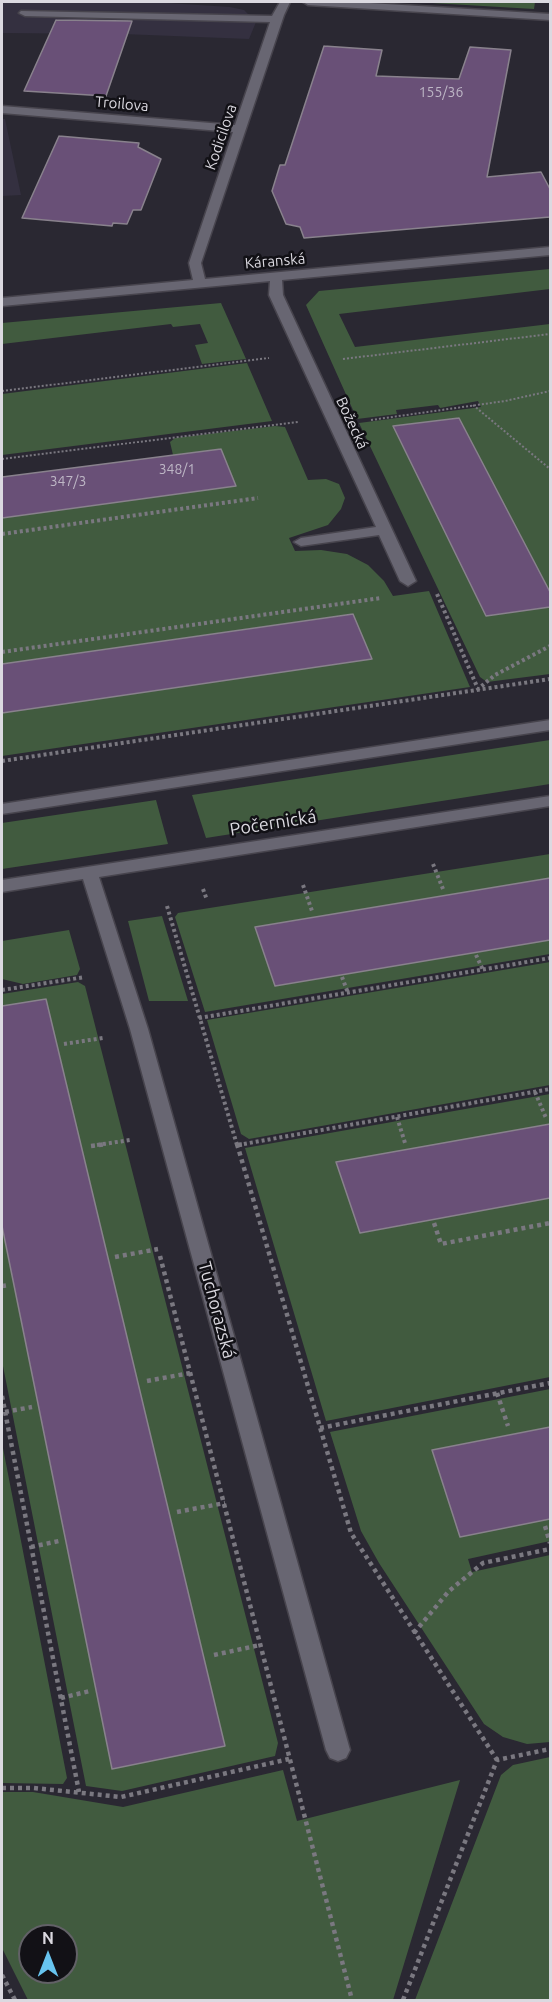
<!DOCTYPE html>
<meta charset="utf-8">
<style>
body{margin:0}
#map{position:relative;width:552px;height:2002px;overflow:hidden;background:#2a2832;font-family:Ubuntu,sans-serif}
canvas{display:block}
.frame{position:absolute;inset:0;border:3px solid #dbd9e0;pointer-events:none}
.north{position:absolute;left:18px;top:1924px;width:60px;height:60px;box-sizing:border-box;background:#121116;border:2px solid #626167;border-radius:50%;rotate:0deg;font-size:16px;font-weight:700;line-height:24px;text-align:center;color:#dbd9e0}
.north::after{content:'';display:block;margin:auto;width:21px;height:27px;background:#67c4ef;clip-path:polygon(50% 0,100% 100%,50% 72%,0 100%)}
</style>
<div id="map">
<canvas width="552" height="2002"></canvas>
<div class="frame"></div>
<div class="north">N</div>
</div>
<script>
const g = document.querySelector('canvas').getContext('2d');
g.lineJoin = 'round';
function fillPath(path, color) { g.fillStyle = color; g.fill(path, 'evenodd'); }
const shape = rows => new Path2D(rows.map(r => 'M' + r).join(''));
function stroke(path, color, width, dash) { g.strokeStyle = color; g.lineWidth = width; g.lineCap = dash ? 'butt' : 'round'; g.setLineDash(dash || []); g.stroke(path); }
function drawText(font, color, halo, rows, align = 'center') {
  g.font = font + ' Ubuntu,sans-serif'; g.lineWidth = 5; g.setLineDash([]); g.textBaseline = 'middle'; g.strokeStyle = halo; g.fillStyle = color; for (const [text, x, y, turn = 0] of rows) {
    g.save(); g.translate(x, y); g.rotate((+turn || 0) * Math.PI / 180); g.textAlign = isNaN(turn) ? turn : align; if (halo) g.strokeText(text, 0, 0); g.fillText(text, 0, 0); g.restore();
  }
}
fillPath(shape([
 [2,2,152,2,230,7,244,10,256,22,249,39,123,34,2,33],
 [2,119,5,119,21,195,2,196]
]), '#343040');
fillPath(shape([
 [415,2,535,2,534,9],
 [550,269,550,289,339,314,355,347,550,324,550,592,459,418,393,426,486,616,550,607,550,674,487,682,480,677,359,423,481,407,478,401,440,408,438,405,396,410,397,414,357,419,306,305,319,291],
 [221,303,246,359,202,364,195,345,208,343,200,324,173,327,171,324,2,344,2,323],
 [247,363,272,421,2,455,2,394],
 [275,426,285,427,308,480,326,479,339,484,345,498,341,509,328,525,289,538,295,551,321,550,347,554,368,565,384,581,393,596,429,591,470,687,2,756,2,713,372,659,352,614,2,664,2,518,236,486,221,449,173,455,170,442,175,438],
 [550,740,550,784,206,838,192,795],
 [156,800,168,844,2,869,2,823],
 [550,854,550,878,255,927,275,986,550,940,550,954,205,1012,175,917,178,913],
 [162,916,188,1001,149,1001,128,921],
 [69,930,80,969,77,975,23,984,2,979,2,941],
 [550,962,550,1085,249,1139,241,1134,207,1020],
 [78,982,85,986,278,1743,275,1756,122,1791,86,1786,2,1361,2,1226,112,1769,224,1746,46,1000,2,1007,2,994],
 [550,1094,550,1124,337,1162,361,1233,550,1198,550,1377,326,1421,245,1148],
 [550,1389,550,1427,432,1450,460,1536,550,1519,550,1541,468,1559,472,1572,550,1555,550,1742,527,1744,503,1737,484,1724,379,1563,361,1531,330,1432],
 [2,1443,67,1778,63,1784,2,1783],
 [550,1757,550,2000,415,2000,501,1775,513,1765],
 [283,1770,297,1821,460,1780,393,2000,28,2000,2,1948,2,1792,33,1792,123,1807],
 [30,1936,66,1936,66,1972,30,1972]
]), '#415b3f');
const building = shape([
 [56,20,132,21,106,96,24,91,56,20],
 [324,46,382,50,376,76,459,79,470,47,511,50,487,177,541,172,550,189,550,217,304,238,300,227,286,224,272,191,280,165,285,165,324,46],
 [59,136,139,143,138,147,161,159,141,210,133,210,127,224,113,223,112,226,22,218,59,136],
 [459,418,550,592,550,607,486,616,393,426,459,418],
 [221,449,236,486,2,518,2,477,221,449],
 [353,614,372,659,2,713,2,664,353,614],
 [550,878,550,940,275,986,255,927,550,878],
 [46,999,225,1746,112,1769,2,1226,2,1006,46,999],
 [550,1124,550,1198,360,1233,336,1162,550,1124],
 [550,1427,550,1519,460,1537,432,1450,550,1427]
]);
fillPath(building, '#695077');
stroke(building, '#89828d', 1.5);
const minor = shape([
 [280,2,290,2,284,15,201,263,205,279,550,247,550,255,282,280,283,295,416,581,408,586,400,581,379,535,301,546,294,542,301,538,376,527,269,295,270,281,2,306,2,298,193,280,189,263,233,132,2,113,2,106,235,125,270,22,25,16,19,13,21,11,272,16,280,2],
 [303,2,353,2,550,14,550,20,308,5,303,2],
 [550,720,550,730,2,814,2,804,550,720],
 [550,796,550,806,99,877,148,1029,350,1750,346,1758,338,1761,330,1758,326,1750,130,1029,83,879,2,892,2,880,550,796]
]);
stroke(minor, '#47444d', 3);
stroke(shape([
 [343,359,550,334],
 [2,391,269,358],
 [473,405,550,469],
 [371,420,505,401,550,391],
 [2,459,298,422]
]), '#7a7880', 2, [2, 2]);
stroke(shape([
 [2,534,258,498],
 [437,594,478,689,495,675,550,646],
 [2,652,381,598],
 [2,761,550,679],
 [433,864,443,889],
 [303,885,312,911],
 [203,889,207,900],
 [167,906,237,1145],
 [476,955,483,970],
 [342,977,348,993],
 [2,990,85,977],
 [199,1018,550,958],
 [64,1044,103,1038],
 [535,1092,546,1118],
 [397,1117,405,1143],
 [97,1145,130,1140],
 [238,1145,550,1089]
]), '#7a7880', 4, [3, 3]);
stroke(shape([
 [237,1144,351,1533,497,1760],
 [238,1145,246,1144],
 [91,1146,107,1144],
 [434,1223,441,1244,550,1223],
 [160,1256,352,2000],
 [115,1257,158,1249],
 [2,1286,9,1285],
 [147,1381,190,1373],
 [497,1393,508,1426],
 [2,1396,79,1792],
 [5,1412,32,1407],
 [320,1428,550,1383],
 [177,1512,225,1503],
 [545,1526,550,1543],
 [31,1547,59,1541],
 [414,1633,449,1591,483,1563,550,1549],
 [214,1655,260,1645],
 [61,1698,90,1691],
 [2,1788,34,1788,121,1797,289,1759],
 [2,1975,15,2000],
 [403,2000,497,1760,550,1749]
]), '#7a7880', 4.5, [4, 4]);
fillPath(minor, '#686672');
drawText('14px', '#beb7c6', null, [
 ["155/36",441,92],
 ["348/1",177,469],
 ["347/3",68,481]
]);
drawText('15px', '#dbd9e0', '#121116', [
 ["Troilova",122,104,5],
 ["Kodicilova",221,137,-71],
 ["Káranská",275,261,-5],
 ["Božecká",352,423,65]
]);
drawText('18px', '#dbd9e0', '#121116', [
 ["Počernická",273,823,-9],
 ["Tuchorazská",217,1310,75]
]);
</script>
